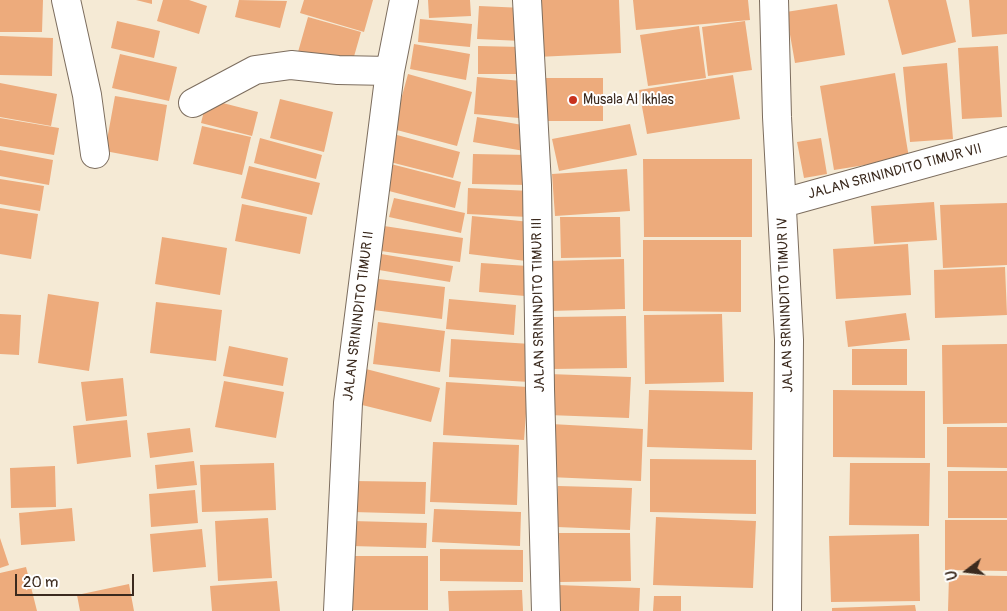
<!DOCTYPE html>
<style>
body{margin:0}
#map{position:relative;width:1007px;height:611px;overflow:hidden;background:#f5ead5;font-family:Pangolin,sans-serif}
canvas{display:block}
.north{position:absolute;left:942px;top:546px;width:50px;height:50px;-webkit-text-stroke:4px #fff;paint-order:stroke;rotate:255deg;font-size:14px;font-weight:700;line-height:20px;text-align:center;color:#3b2a1e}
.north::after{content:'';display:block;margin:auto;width:18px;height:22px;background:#3b2a1e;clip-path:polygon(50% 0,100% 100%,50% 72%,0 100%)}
.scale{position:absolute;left:15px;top:574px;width:119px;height:22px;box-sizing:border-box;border:2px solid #3b2a1e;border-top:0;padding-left:6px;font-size:15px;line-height:18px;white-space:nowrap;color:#3b2a1e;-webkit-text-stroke:4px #fff;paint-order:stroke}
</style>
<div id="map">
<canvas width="1007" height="611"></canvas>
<div class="north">U</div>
<div class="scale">20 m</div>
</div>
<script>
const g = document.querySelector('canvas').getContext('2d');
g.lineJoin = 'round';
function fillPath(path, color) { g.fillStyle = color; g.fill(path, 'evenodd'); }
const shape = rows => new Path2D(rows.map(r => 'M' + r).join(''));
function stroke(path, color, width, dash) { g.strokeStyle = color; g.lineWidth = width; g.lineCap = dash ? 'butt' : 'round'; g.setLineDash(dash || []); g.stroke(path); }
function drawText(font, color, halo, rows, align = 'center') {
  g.font = font + ' Pangolin,sans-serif'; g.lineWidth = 4; g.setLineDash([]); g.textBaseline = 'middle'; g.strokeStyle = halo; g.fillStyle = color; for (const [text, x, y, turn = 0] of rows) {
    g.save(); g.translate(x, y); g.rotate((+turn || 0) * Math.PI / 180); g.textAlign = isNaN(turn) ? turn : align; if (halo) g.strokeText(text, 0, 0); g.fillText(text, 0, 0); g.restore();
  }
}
fillPath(shape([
 [0,0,43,0,42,32,0,32],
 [136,0,152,0,152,4],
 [163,0,189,0,207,6,199,34,157,21],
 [239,0,287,1,280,28,235,17],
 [304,0,373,0,364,32,300,13],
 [428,0,470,0,471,16,429,18],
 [535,0,619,0,621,53,537,57],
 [633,0,748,0,750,20,636,30],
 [888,0,946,0,956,42,902,55],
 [969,0,1007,0,1007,34,972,37],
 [837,4,845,55,795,63,786,12],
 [479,6,524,8,522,41,477,39],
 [308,17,361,32,351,67,298,52],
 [420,19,472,24,470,47,418,42],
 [117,21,160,31,154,58,111,48],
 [745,21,752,70,708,76,702,27],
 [699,26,706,78,648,86,640,35],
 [0,36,53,38,52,76,0,75],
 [414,44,470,54,466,80,410,69],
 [478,46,522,47,521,74,478,74],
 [998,46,1002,117,962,119,958,48],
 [120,54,177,67,169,101,112,88],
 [947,63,953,139,910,142,903,67],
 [895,73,909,158,834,170,820,86],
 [408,74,472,92,457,146,393,129],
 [733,75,740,119,647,134,639,90],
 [477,77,522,81,519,118,474,114],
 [544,78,603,78,603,121,544,121],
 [0,83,57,94,51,126,0,117],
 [115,96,167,105,158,161,105,151],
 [207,99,258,112,252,136,201,123],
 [280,99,333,112,324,152,270,138],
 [477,117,528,126,524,151,473,142],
 [0,118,59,128,54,155,0,146],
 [630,124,637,155,559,171,552,139],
 [202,126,251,137,242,175,193,164],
 [397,135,460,152,453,178,390,162],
 [260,138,322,155,316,179,254,163],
 [821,138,827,174,804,178,797,142],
 [0,150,53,160,49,185,0,176],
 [473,154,529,155,529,185,472,184],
 [643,159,752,159,752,237,644,237],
 [391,164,461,182,455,208,385,190],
 [249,166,320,183,312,215,241,198],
 [627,169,630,211,555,216,552,174],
 [0,179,44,186,40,211,0,204],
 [468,188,530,191,528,217,467,214],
 [394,198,465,213,461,233,389,217],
 [934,202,937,240,874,244,871,206],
 [1007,203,1007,265,943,268,940,205],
 [242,204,307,217,300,254,235,241],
 [0,208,38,214,31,259,0,254],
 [472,216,530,222,526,261,469,254],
 [560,217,620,217,621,257,561,258],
 [384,226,463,238,460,262,381,251],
 [162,237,227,248,220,295,155,284],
 [643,240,741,240,741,312,643,311],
 [908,244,911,295,836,299,833,249],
 [381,254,453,266,450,282,379,270],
 [624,259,625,309,549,311,548,261],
 [481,263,528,266,525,296,479,292],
 [1005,267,1007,315,935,318,934,270],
 [370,278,445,287,442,319,366,309],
 [48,294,99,302,89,371,38,363],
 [449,299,516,305,514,335,446,329],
 [156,302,222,310,216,361,150,353],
 [906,313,910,340,848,347,845,321],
 [0,314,21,315,19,355,0,354],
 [722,314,724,382,645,384,644,315],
 [626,316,627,368,551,369,550,317],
 [378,322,445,331,440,372,373,364],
 [451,339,531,344,529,382,449,377],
 [1007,344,1007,423,943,424,942,345],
 [229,346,288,358,283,386,223,376],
 [852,349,907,349,907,385,852,385],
 [366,369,440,388,431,422,358,404],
 [549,374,631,377,629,418,548,415],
 [123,378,127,416,86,421,81,382],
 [224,381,284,392,276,438,215,427],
 [446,382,528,387,524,440,443,435],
 [649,390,753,392,752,450,647,447],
 [833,390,925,391,925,458,833,457],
 [127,420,131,457,77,464,73,426],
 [551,424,643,429,641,481,549,477],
 [947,427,1007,427,1007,468,947,467],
 [190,428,193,452,150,458,147,433],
 [433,442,519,445,517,505,430,502],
 [650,459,756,460,756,514,650,512],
 [194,461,197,485,157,489,155,465],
 [274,463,276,510,202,512,200,465],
 [850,463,930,463,929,526,849,525],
 [55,466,56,507,11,508,10,468],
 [948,471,1007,471,1007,518,948,518],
 [353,481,426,482,425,514,353,512],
 [558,486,632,488,630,530,557,527],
 [195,490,198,523,151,527,149,494],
 [72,508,75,541,21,545,19,513],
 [434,509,521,512,520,546,432,542],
 [656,517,756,521,753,588,653,585],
 [268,518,272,578,218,581,215,521],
 [945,520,1007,520,1007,571,945,570],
 [352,521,427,523,426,548,351,546],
 [202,529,206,567,153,572,150,534],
 [559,533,630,533,631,581,560,582],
 [919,534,920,601,831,602,829,536],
 [0,538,9,565,0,568],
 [440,549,523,550,523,582,440,581],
 [352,556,428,556,428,610,352,610],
 [26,567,37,611,0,611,0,573],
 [949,575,1007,576,1007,611,948,611],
 [277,581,280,611,212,611,210,586],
 [129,584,134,611,80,611,77,595],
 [557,585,640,588,639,611,557,611],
 [522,590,523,611,449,611,448,591],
 [654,596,681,596,681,611,653,611],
 [915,605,916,611,832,611,832,608]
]), '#edab7c');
const street = shape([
 [66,0,87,95,95,154],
 [527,0,537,185,540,389,546,611],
 [774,0,777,117,789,340,787,611],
 [193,103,255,70,291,65,338,70,390,71],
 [783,203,1007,141],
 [338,611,348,403,390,71,404,0]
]);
stroke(street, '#7c6d5e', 30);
stroke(street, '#fff', 28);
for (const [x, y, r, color] of [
 [573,100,5,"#c8321e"]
]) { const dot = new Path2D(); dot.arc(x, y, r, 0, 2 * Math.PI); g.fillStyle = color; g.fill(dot); stroke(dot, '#fff', 2); }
drawText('14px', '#3b2a1e', '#fff', [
 ["Musala Al Ikhlas",583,100]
], 'left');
drawText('14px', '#3b2a1e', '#fff', [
 ["JALAN SRININDITO TIMUR VII",895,172,-15],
 ["JALAN SRININDITO TIMUR III",539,305,-91],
 ["JALAN SRININDITO TIMUR IV",786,305,-92],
 ["JALAN SRININDITO TIMUR II",359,316,-83]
]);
</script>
